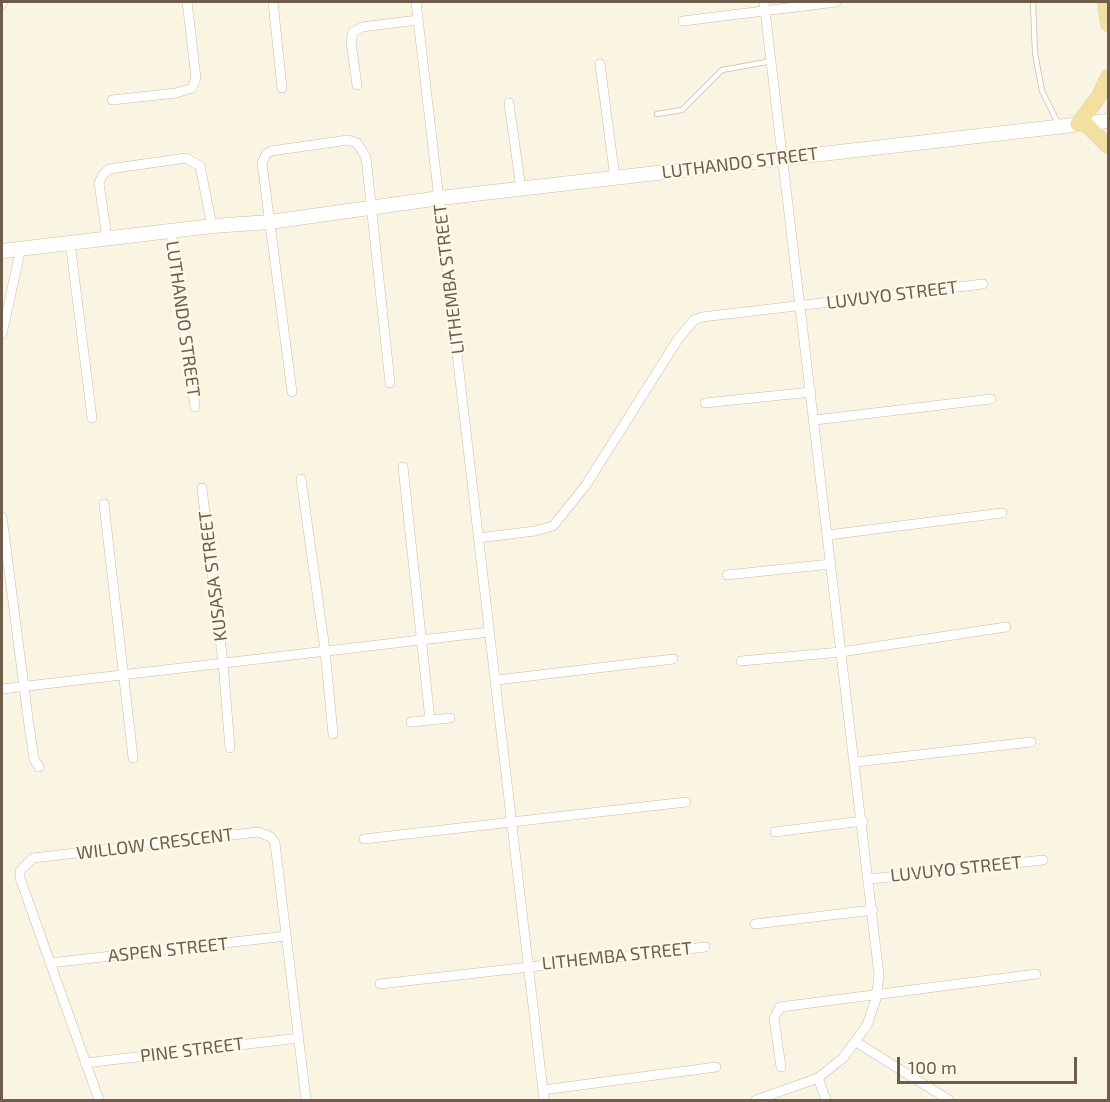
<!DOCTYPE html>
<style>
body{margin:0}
#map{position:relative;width:1110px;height:1102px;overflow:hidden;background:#faf4e3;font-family:"Exo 2",sans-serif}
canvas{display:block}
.frame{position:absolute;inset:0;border:3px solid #6f5d4b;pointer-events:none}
.scale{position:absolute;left:897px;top:1057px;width:180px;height:27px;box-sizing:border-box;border:3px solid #6f5d4b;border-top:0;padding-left:8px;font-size:18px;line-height:21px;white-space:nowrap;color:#6f5d4b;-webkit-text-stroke:4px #fdf8e8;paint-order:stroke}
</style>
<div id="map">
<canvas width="1110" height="1102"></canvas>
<div class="frame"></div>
<div class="scale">100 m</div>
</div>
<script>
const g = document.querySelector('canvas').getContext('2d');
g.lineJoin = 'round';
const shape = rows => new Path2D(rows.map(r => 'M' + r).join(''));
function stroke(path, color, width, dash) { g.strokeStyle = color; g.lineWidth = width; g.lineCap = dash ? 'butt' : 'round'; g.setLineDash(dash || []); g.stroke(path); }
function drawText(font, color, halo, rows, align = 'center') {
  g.font = font + ' "Exo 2",sans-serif'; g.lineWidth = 5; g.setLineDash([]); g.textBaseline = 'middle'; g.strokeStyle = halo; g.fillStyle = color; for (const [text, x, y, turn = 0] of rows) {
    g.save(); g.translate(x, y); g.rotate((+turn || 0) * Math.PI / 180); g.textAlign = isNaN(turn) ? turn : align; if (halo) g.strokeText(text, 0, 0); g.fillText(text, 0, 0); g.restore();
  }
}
const lane = shape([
 [1033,2,1035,53,1039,75,1042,91,1058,123],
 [657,114,682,110,722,70,772,61]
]);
const street = shape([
 [273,2,282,88],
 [416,2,544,1100],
 [2,4,3,2],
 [683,21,836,2],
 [600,64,615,178],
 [357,85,351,42,353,32,362,27,418,20],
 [112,100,176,93,192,88,196,78,187,2],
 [509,103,521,189],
 [171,231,195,407],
 [107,238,99,183,102,176,109,169,186,158,200,166,212,226],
 [70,242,92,418],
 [2,334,21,248],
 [292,392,262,163,266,154,271,151,348,140,357,143,366,157,390,383],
 [705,403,811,392],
 [815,420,991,399],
 [403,467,430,720],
 [301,479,325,650,333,734],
 [202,488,223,663,230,748],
 [104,504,133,758],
 [2,517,28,718,34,759,39,767],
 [828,535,1002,513],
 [478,538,535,531,553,526,586,485,678,339,694,320,702,317,983,284],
 [727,575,831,564],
 [741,661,841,652,1006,627],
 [497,680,673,659],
 [2,689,489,632],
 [411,722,450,718],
 [856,762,1031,742],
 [775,832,863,821],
 [364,839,686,802],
 [870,879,1043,860],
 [755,924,873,910],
 [50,963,286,936],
 [380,984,705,947],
 [856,1042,949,1100],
 [85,1063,299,1038],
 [781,1067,774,1018,780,1007,1036,974],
 [818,1078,826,1100],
 [543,1090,716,1067],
 [99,1100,20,878,20,871,33,858,258,832,271,837,275,843,306,1100],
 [756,1100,818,1078,843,1058,867,1025,876,999,879,975,764,2]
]);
const secondary = shape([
 [2,251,212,226,270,222,440,198,1108,121]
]);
const primary = shape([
 [1105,2,1108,24],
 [1085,123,1108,146],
 [1078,124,1098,98,1108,77]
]);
stroke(lane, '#c9bcaa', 6);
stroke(street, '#c9bcaa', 10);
stroke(secondary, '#ccbda9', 15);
stroke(primary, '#dad5d0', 16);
stroke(lane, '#fff', 4.5);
stroke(street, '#fff', 9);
stroke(secondary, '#fff', 14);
stroke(primary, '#f3dfa0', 15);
drawText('18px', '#6f5d4b', '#fdf8e8', [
 ["LUTHANDO STREET",740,163,-7],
 ["LITHEMBA STREET",449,279,-97],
 ["LUVUYO STREET",892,295,-7],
 ["LUTHANDO STREET",183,319,82],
 ["KUSASA STREET",213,576,-97],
 ["WILLOW CRESCENT",155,844,-7],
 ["LUVUYO STREET",956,869,-6],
 ["ASPEN STREET",168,950,-6],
 ["LITHEMBA STREET",617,956,-6],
 ["PINE STREET",192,1050,-7]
]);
</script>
